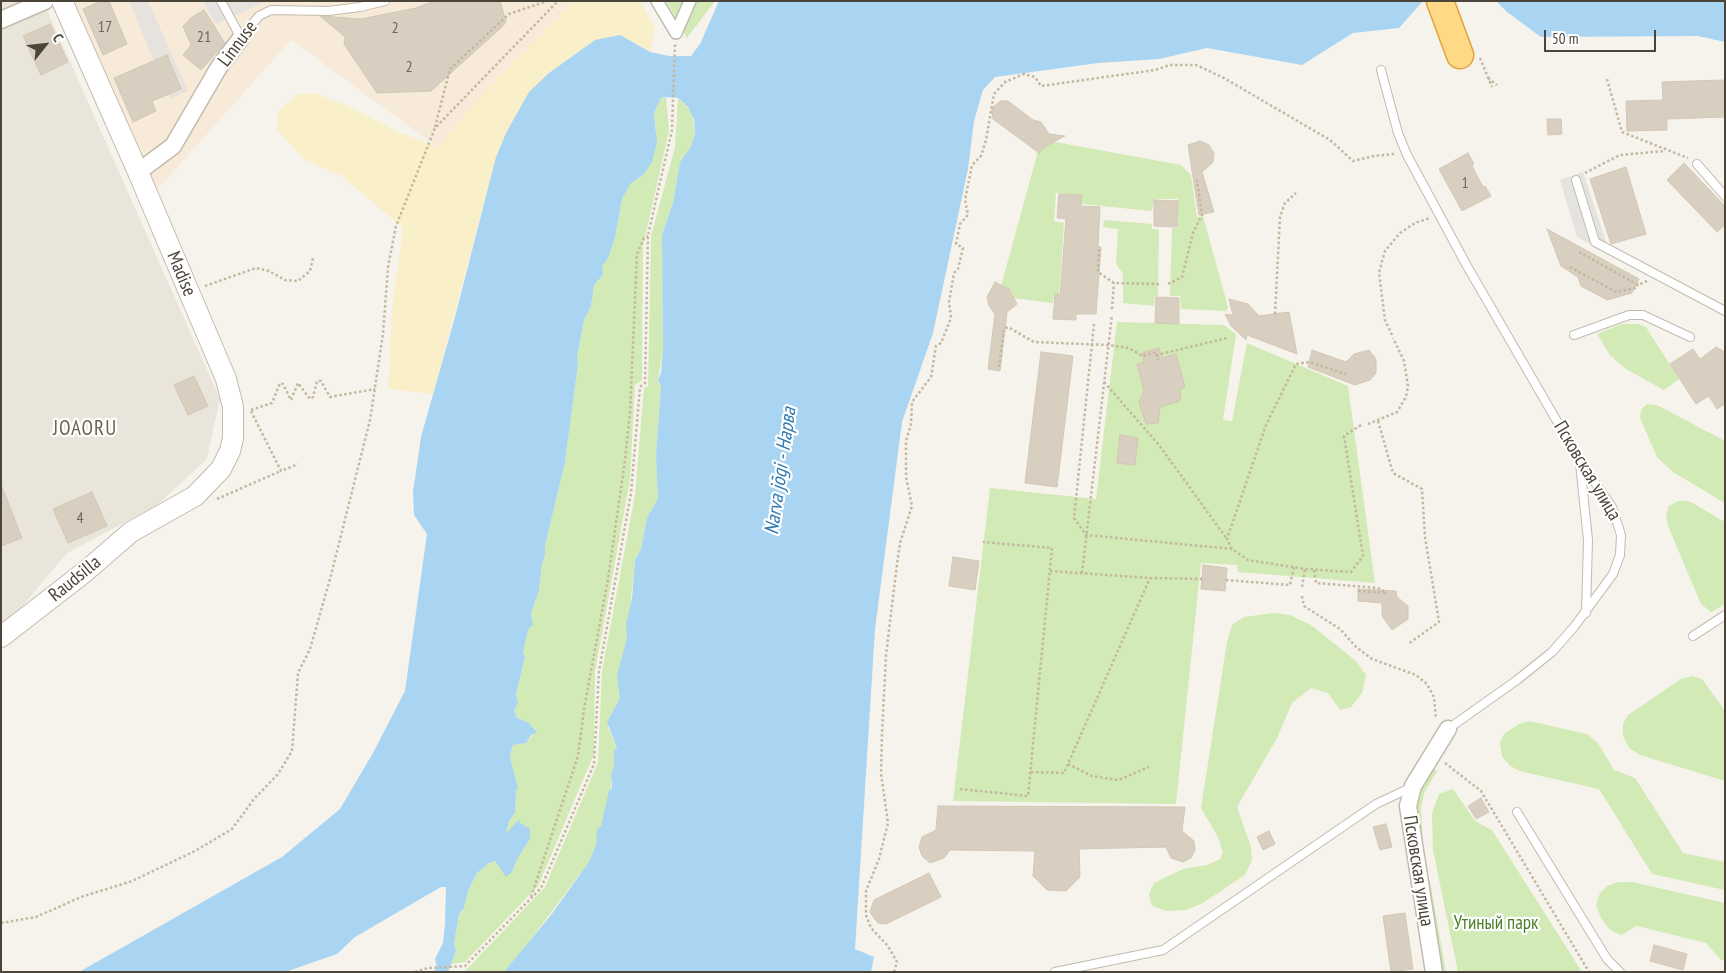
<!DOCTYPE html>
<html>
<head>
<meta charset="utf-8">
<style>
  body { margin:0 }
  #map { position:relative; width:1726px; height:973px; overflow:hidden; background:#f6f3ec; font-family:"PT Sans Narrow",sans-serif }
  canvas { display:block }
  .frame { position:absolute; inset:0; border:2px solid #4b4439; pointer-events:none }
  .north { position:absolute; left:20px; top:20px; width:50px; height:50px; -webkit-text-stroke:4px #fff; paint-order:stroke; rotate:61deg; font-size:14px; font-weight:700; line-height:20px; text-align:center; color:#4b4439 }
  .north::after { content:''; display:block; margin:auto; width:18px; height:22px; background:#4b4439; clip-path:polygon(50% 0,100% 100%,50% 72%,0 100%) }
  .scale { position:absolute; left:1544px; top:30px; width:112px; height:22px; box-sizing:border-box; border:2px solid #4b4439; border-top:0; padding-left:6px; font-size:15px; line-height:18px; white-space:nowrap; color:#4b4439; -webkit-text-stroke:4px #fff; paint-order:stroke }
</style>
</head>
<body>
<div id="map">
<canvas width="1726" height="973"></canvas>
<div class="frame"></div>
<div class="north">С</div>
<div class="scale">50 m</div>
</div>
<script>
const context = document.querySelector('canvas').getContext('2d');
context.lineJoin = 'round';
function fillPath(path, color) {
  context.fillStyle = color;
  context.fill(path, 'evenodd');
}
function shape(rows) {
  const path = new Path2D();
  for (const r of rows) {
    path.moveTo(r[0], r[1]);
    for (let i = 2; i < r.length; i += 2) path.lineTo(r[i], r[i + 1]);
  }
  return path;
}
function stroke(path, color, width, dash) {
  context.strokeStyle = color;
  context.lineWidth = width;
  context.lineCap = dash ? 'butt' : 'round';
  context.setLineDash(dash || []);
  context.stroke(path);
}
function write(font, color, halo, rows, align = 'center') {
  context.font = font + ' "PT Sans Narrow",sans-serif';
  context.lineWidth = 4.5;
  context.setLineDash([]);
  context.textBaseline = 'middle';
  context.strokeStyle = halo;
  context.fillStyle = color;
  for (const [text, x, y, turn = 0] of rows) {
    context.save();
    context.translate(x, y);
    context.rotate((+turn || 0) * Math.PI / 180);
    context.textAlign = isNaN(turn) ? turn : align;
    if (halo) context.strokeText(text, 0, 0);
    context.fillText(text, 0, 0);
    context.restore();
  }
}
fillPath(shape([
  [1,1,43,1,220,399,207,459,157,505,67,553,10,621,1,625]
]), '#eae5da');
fillPath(shape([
  [71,1,576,1,438,147,291,40,154,193]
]), '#f7ead8');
fillPath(shape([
  [129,1,148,1,188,91,170,99]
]), '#e6e2dd');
fillPath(shape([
  [666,1,715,1,687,38],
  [666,97,669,131,643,246,642,380,635,385,630,480,595,672,594,754,538,886,465,962,451,964,456,951,454,944,459,914,464,908,468,891,477,873,489,863,495,861,498,866,512,872,517,859,530,839,517,820,515,826,506,835,509,821,515,813,516,791,518,788,510,757,511,752,513,745,526,743,536,730,529,723,517,718,514,711,517,705,516,694,525,657,523,653,528,628,533,625,531,613,539,591,542,564,545,556,545,546,565,462,578,364,577,357,584,320,591,306,594,285,603,275,601,267,608,258,615,238,622,199,630,184,644,174,656,131,654,113,661,98],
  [678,98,692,112,695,135,690,148,680,162,673,203,662,235,663,349,658,382,661,386,656,457,658,498,647,518,641,549,635,560,627,638,619,674,620,698,609,718,608,727,617,748,614,770,612,770,611,774,611,788,596,846,589,862,513,963,504,972,461,972,465,971,545,887,598,762,602,671,635,495,644,388,648,386,651,236,675,147],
  [1050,141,1181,165,1191,175,1197,217,1203,216,1228,307,1226,311,1181,309,1180,296,1170,296,1172,228,1178,228,1178,199,1154,199,1152,211,1082,204,1082,195,1056,193,1054,221,1064,223,1059,294,1054,294,1053,303,1014,298,1009,289,1001,286,1038,151],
  [1104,220,1152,224,1152,229,1159,229,1158,296,1155,296,1154,306,1123,303,1123,274,1116,264,1118,229,1103,227],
  [1117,322,1224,325,1236,334,1223,420,1232,421,1247,343,1348,386,1375,583,1238,572,1237,565,1201,563,1176,804,953,801,990,488,1096,499],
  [1622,324,1639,324,1646,327,1679,379,1664,390,1626,369,1610,355,1597,334],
  [1647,404,1657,405,1725,441,1725,503,1673,472,1657,457,1640,418,1641,410],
  [1678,501,1689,501,1725,522,1725,604,1711,612,1701,604,1668,526,1666,514,1669,506],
  [1273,613,1290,615,1311,625,1356,661,1366,675,1362,693,1351,707,1340,710,1328,693,1311,688,1292,703,1277,738,1237,807,1251,847,1252,860,1245,875,1203,903,1186,910,1167,911,1152,906,1149,894,1154,883,1183,869,1207,865,1220,859,1223,852,1218,837,1201,808,1227,642,1232,625,1244,617],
  [1692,676,1702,679,1725,711,1725,781,1640,755,1629,748,1623,736,1623,724,1628,715,1681,679],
  [1529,721,1587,734,1598,743,1614,770,1635,778,1683,853,1725,862,1725,890,1652,874,1599,789,1519,771,1509,765,1502,756,1500,743,1504,734,1519,724],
  [1430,766,1437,771,1425,791,1421,807,1423,844,1428,872,1420,872,1413,806],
  [1453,789,1475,821,1492,830,1582,972,1458,972,1433,850,1432,813,1439,794],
  [1430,881,1446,972,1438,972,1422,882],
  [1619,882,1632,882,1725,903,1725,960,1721,960,1706,943,1637,926,1621,935,1610,930,1601,918,1596,905,1600,893,1607,886]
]), '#d2eab5');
fillPath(shape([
  [575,1,640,1,655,27,650,52,638,44,595,40,549,73,518,113,506,133,496,157,433,394,388,389,392,311,403,228,342,176,304,159,277,130,277,113,297,94,313,93,346,105,398,132,438,147,489,87]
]), '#f9efc9');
fillPath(shape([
  [203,1,266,1,216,24],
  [1583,172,1607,245,1601,250,1577,237,1560,180]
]), '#e5e3e0');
fillPath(shape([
  [719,1,1423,1,1399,28,1353,33,1302,65,1207,48,1159,59,1098,63,995,77,983,90,974,121,968,169,933,333,902,422,875,629,855,949,874,957,871,972,504,972,551,915,589,862,596,845,597,830,601,826,609,791,612,788,611,774,612,769,614,770,614,750,617,748,607,722,620,698,617,676,627,638,626,624,632,598,635,560,641,549,647,518,658,498,656,457,661,386,658,380,661,373,663,349,662,235,673,203,680,162,690,148,695,135,694,119,688,107,678,98,664,97,661,98,654,113,657,143,652,162,644,174,630,184,622,199,615,238,608,258,602,267,603,275,594,285,591,306,584,320,577,357,578,364,565,462,545,546,545,556,542,564,539,591,531,613,533,625,528,629,523,653,525,657,516,694,518,703,514,711,517,718,529,723,537,732,531,735,526,743,513,745,511,752,510,757,518,788,516,791,515,813,509,821,506,834,519,819,520,823,530,829,530,839,517,859,512,872,506,877,495,861,489,863,477,873,468,891,464,908,459,914,454,944,456,951,448,972,433,972,437,968,435,959,443,943,445,924,446,887,441,887,355,937,337,954,285,972,79,972,282,857,340,809,373,753,405,691,427,534,414,515,413,492,421,437,455,317,496,157,506,133,529,92,549,73,595,40,620,35,650,52,669,56,691,56,700,44],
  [1496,1,1725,1,1725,42,1698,36,1541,37,1507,12]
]), '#a9d4f2');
const building = shape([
  [101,1,109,1,127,44,103,55,83,9,101,1],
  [434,1,500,1,506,22,503,26,431,91,377,93,344,44,345,37,320,16,361,19,416,8,434,1],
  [204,10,225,43,201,70,183,55,191,45,183,26,192,17,204,10],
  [50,24,68,62,41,75,23,36,50,24],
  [167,55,181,89,152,101,156,111,133,122,114,78,167,55],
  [1725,80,1725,117,1667,119,1667,130,1627,131,1626,101,1663,100,1662,82,1725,80],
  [1000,101,1008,101,1033,120,1041,122,1049,134,1065,136,1044,147,1039,153,993,119,992,108,1000,101],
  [1547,119,1561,119,1562,134,1548,135,1547,119],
  [1200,141,1209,145,1214,153,1213,162,1202,172,1214,212,1199,215,1188,145,1200,141],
  [1468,153,1474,164,1472,166,1483,187,1485,186,1491,196,1462,211,1439,169,1468,153],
  [1684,163,1725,206,1725,225,1717,232,1667,180,1684,163],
  [1626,167,1646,234,1611,244,1590,179,1626,167],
  [1059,194,1082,195,1081,206,1100,207,1098,247,1101,247,1096,314,1076,314,1076,320,1053,319,1055,294,1060,295,1066,219,1057,218,1059,194],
  [1154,200,1178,201,1177,227,1154,226,1154,200],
  [1547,229,1639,279,1632,293,1607,300,1581,286,1578,277,1561,266,1547,229],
  [995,282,1009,289,1017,304,1007,312,1000,371,988,369,995,314,989,306,987,297,995,282],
  [1156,297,1179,298,1179,324,1155,323,1156,297],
  [1229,299,1248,304,1259,316,1289,312,1297,354,1247,335,1246,340,1231,326,1225,314,1233,315,1229,299],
  [1716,347,1725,352,1725,404,1717,409,1709,396,1696,404,1670,364,1693,349,1700,359,1716,347],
  [1159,348,1162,358,1176,354,1185,387,1180,389,1181,398,1178,402,1160,407,1158,423,1146,424,1139,402,1144,390,1137,364,1144,362,1142,353,1159,348],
  [1312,350,1346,362,1354,354,1369,350,1376,359,1376,373,1370,380,1355,385,1308,367,1312,350],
  [1041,352,1073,356,1057,487,1025,483,1041,352],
  [194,376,208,406,188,415,174,385,194,376],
  [1120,435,1138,438,1135,465,1117,463,1120,435],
  [2,487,22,538,1,546,1,488,2,487],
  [92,492,107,526,68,543,53,509,92,492],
  [953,557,979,561,975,590,949,586,953,557],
  [1203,565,1227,568,1225,591,1201,589,1203,565],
  [1358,589,1396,591,1397,597,1408,606,1408,619,1392,630,1382,616,1382,603,1358,601,1358,589],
  [1481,798,1489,812,1476,819,1468,806,1481,798],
  [938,806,1185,807,1182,831,1194,841,1195,850,1191,858,1183,862,1171,858,1166,847,1079,849,1080,877,1066,891,1047,890,1033,876,1035,851,950,850,944,858,930,863,922,856,919,847,922,837,936,830,938,806],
  [1386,824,1392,847,1380,850,1373,827,1386,824],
  [1269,831,1275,844,1263,850,1257,837,1269,831],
  [929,873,941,897,886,924,878,923,874,918,870,912,874,900,929,873],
  [1405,913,1413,969,1391,972,1383,916,1405,913],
  [1654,945,1687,954,1683,970,1650,961,1654,945]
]);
fillPath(building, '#d8cfc1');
stroke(building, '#d3c7b4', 1);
const service = shape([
  [221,1,241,38,259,16,271,10,328,11,360,7,385,1],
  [1381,70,1398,133,1407,155,1467,266,1580,461,1612,507,1621,535,1620,555,1613,574,1574,627,1552,652,1517,680,1448,729],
  [1697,164,1725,196],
  [1576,180,1595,242,1725,311],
  [1574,335,1629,315,1643,315,1690,337],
  [1580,463,1588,540,1586,613],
  [1693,636,1725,615],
  [1517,812,1607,959,1620,972],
  [1055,972,1163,950,1376,804,1412,787]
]);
const pedestrian = shape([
  [657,1,676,33,690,1]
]);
const minor = shape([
  [1,20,45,1],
  [138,172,173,146,219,67,241,38],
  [1434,972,1408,806,1413,786,1448,729]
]);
const tertiary = shape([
  [1,637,86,571,131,532,195,496,221,469,230,451,233,438,233,407,226,379,138,172,62,1]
]);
const trunk = shape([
  [1440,1,1460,55]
]);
stroke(service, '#c2bbae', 10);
stroke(pedestrian, '#c2bbae', 14);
stroke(minor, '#c2bbae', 19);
stroke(tertiary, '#c2bbae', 22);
stroke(trunk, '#e0a43c', 29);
stroke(shape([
  [1480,58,1492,87],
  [1488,78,1497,85],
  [1607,79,1622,132,1688,158],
  [435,127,450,69,509,14,547,1],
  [1585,173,1620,155,1665,151],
  [1099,249,1098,272,1114,283,1160,284],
  [1579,252,1638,285,1647,281],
  [1570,267,1616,292,1636,288,1638,285],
  [1168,284,1182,277,1193,233,1202,215,1197,180],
  [205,286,256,268,269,271,285,280,298,281,310,271,313,258],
  [1112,309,1114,283],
  [1275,314,1280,217,1285,203,1296,193],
  [1094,324,1074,518,1086,535,1232,549,1248,560,1305,569,1351,572,1363,556,1344,436,1361,425],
  [1392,335,1385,320,1379,273,1382,261,1385,251,1400,233,1415,223,1430,218],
  [1161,354,1227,338],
  [999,367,1004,329,1008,327,1034,342,1108,345,1129,348,1142,356,1156,352,1158,360],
  [1104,382,1159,445,1227,539],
  [251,410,272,403,280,383,283,384,291,400,298,383,310,399,313,397,317,381,321,381,330,397,375,389],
  [251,411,281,471,298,464],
  [1378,421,1393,473,1422,489,1425,537,1439,622,1408,644],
  [1368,424,1397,412,1406,397,1408,386,1404,361,1393,338],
  [217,499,281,471],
  [1232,549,1227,539,1266,425,1296,364,1309,362,1346,374],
  [1314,570,1316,583,1378,588,1387,593],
  [1050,571,1150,578,1202,579],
  [1082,573,1112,315],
  [1226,580,1290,585,1294,567],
  [1302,587,1305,569],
  [1358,591,1386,593],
  [1302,596,1304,606,1340,629,1356,647,1372,659,1416,675,1427,684,1434,697,1436,719],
  [1445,763,1481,791,1589,972],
  [1068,764,1092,776,1119,780,1149,767],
  [1031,772,1064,773,1150,578],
  [960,789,1028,796,1052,548,983,542],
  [531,897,578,756,584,709,608,579,625,460,630,412,637,254,644,238,648,236],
  [1,923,36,917,81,897,132,881,195,851,232,829,254,799,278,774,292,751,298,673,310,649,330,579,370,420,383,334,388,267,396,226,435,128,558,1],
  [415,972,428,968,465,966,541,888,594,764,599,671,631,493,640,387,645,383,648,235,672,130,675,44],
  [894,972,897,962,888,946,871,928,866,915,866,891,879,859,888,823,881,773,882,734,886,655,897,564,900,543,912,506,906,477,906,441,911,424,912,402,931,377,936,346,941,343,951,318,949,302,954,273,958,269,963,248,956,244,960,224,968,215,965,200,972,165,981,156,986,140,994,94,1005,82,1024,74,1035,77,1041,86,1155,70,1170,65,1196,65,1224,78,1330,140,1353,161,1374,156,1395,154]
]), '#c4b79f', 2.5, [2.5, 2.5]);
stroke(service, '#fff', 8);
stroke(pedestrian, '#fff', 11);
stroke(minor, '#fff', 16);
stroke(tertiary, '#fff', 20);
stroke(trunk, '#ffd985', 26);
write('16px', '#6e675b', null, [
  ["17",105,27],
  ["2",395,28],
  ["21",204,37],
  ["2",409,67],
  ["1",1465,183],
  ["4",80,518]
]);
write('19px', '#4b4439', '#fff', [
  ["Linnuse",238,44,-53],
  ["Madise",181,274,67],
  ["Псковская улица",1587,471,59],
  ["Raudsilla",75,579,-39],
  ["Псковская улица",1418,871,81]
]);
write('19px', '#4a7f2a', '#fff', [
  ["Утиный парк",1496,924]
]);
write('italic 20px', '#2e7ab2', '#fff', [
  ["Narva jõgi - Нарва",781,471,-82]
]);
context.letterSpacing = '1px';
write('21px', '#6e6250', '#fff', [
  ["JOAORU",85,429]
]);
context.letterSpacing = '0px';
</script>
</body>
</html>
